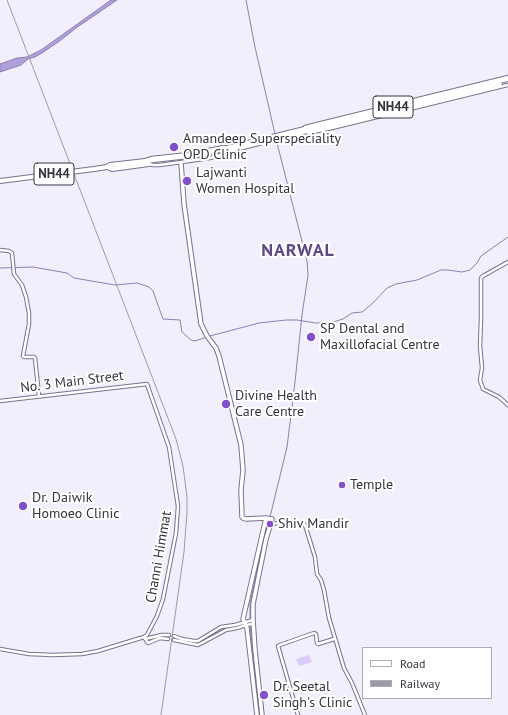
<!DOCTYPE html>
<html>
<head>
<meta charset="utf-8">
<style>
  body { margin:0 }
  #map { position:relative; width:508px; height:715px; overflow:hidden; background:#f2effc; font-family:"PT Sans",sans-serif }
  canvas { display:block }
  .legend { position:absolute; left:362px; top:647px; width:130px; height:52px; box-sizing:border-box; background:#fff; border:1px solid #afadb3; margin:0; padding:5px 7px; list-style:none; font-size:12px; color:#373340 }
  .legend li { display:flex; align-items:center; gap:8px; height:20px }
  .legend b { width:20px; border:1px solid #afadb3 }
</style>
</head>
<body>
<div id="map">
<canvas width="508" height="715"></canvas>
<ul class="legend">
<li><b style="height:5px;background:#fff"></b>Road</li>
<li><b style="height:5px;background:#9d99a6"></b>Railway</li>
</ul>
</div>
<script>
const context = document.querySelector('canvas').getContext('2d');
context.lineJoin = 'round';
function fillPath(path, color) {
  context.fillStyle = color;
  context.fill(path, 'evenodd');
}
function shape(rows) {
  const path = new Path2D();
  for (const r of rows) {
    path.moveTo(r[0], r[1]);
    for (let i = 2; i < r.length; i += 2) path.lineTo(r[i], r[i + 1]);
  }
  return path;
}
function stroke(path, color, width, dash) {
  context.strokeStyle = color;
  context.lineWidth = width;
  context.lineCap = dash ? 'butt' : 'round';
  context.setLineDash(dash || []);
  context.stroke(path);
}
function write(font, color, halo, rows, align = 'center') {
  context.font = font + ' "PT Sans",sans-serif';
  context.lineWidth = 4;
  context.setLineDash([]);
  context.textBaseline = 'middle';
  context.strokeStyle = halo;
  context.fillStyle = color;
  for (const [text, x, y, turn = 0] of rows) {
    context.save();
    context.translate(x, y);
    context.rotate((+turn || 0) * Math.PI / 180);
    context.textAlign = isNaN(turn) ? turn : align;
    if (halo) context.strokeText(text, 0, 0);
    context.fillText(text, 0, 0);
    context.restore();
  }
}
fillPath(shape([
  [309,655,312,662,299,666,296,659]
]), '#d8cbf9');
const water = shape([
  [111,0,117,0,76,28,61,40,42,53,35,57,28,59,21,65,0,72,0,64,17,58,27,57,41,50,111,0]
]);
fillPath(water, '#b29fde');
stroke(water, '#8d7faf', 1);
stroke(shape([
  [246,0,255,47,275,134],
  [0,268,33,267,67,273,74,278,115,285,137,283,149,287,153,291,163,319,180,320,182,332,191,340,195,341,207,337],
  [210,336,259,323,286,320,297,320,316,323,330,323,343,319,352,313,362,312,373,303,387,288,396,284,417,280,441,270,448,270,462,272,470,270,477,263,481,256,508,237],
  [270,517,287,447,295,382,302,315,308,275,307,261,276,139],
  [267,529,269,520],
  [250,621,250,603,259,563],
  [250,626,260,715]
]), '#8d7faf', 1);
const minor = shape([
  [402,103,508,77],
  [305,127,378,109],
  [308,133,332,128,508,85],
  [146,160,152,158,189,154,224,147],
  [149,164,153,165,160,165,210,158,228,153,232,150],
  [0,250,9,251,12,253,14,274,22,285,26,297,29,313,29,324,23,356,24,357,34,357,35,358,39,396],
  [508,262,483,276,481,278,481,319,480,346,482,368,480,380,483,389,499,397,508,405],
  [0,401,147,384,169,447,178,506,176,533,163,599,157,616,147,635,144,637,98,651,82,654,53,655,29,654,0,649],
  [271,524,280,523,302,523,305,525,315,557,317,574,321,580,324,590,329,618,344,668,352,683,365,715],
  [174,636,182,639,194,641,198,641,221,627,235,625,253,620],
  [144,637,148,643,160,638,168,639],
  [145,639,162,635,169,635],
  [174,640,198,645,226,630,237,628,246,625,253,624],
  [298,715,278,646,280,645,314,633,316,634,317,643,318,644,334,639]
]);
const major = shape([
  [181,163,184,204,201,324,207,336,216,348,219,356,241,445,243,470,241,490,242,517,243,518,246,519,266,518,272,519,266,539,253,604,253,620,255,650,262,715],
  [257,715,247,628,243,619,266,518]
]);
const highway = shape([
  [232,150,278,138,431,101,500,84],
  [107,167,112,169,149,164],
  [0,181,94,169,107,167,110,165,189,156,219,150,508,79]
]);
stroke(minor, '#7a718f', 4.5);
stroke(major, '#7a718f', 5.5);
stroke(highway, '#7a718f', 6);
stroke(minor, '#fff', 2.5);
stroke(major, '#fff', 3.5);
stroke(highway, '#fff', 4);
stroke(shape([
  [7,0,176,439,183,466,187,497,187,513,184,552,161,715]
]), '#9d99a6', 1);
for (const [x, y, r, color] of [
  [174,147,5,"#8051ca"],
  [187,181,5,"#8051ca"],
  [311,337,5,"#8051ca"],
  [226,404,5,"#8051ca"],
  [342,485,4,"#8051ca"],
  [23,506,5,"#8051ca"],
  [270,524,4,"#8051ca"],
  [264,695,5,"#8051ca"]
]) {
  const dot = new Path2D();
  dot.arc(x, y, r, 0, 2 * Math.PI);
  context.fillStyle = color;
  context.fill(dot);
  stroke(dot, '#fff', 1.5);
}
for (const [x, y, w] of [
  [393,107,40],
  [54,174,40]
]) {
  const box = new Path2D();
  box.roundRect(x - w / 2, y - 11, w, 22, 3);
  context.fillStyle = '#fff';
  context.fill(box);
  stroke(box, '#373340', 1);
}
write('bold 13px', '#373340', null, [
  ["NH44",393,107],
  ["NH44",54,174]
]);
write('14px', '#373340', '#fff', [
  ["Amandeep Superspeciality",183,139],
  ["OPD Clinic",183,155],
  ["Lajwanti",196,173],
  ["Women Hospital",196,189],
  ["SP Dental and",320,329],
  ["Maxillofacial Centre",320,345],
  ["Divine Health",235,396],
  ["Care Centre",235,412],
  ["Temple",350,485],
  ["Dr. Daiwik",32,498],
  ["Homoeo Clinic",32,514],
  ["Shiv Mandir",278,524],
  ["Dr. Seetal",273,687],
  ["Singh's Clinic",273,703]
], 'left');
write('14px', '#373340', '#fff', [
  ["No. 3 Main Street",72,382,-7],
  ["Channi Himmat",159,557,-80]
]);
context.letterSpacing = '1px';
write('bold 18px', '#5e4987', '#fff', [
  ["NARWAL",298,251]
]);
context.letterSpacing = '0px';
</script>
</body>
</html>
